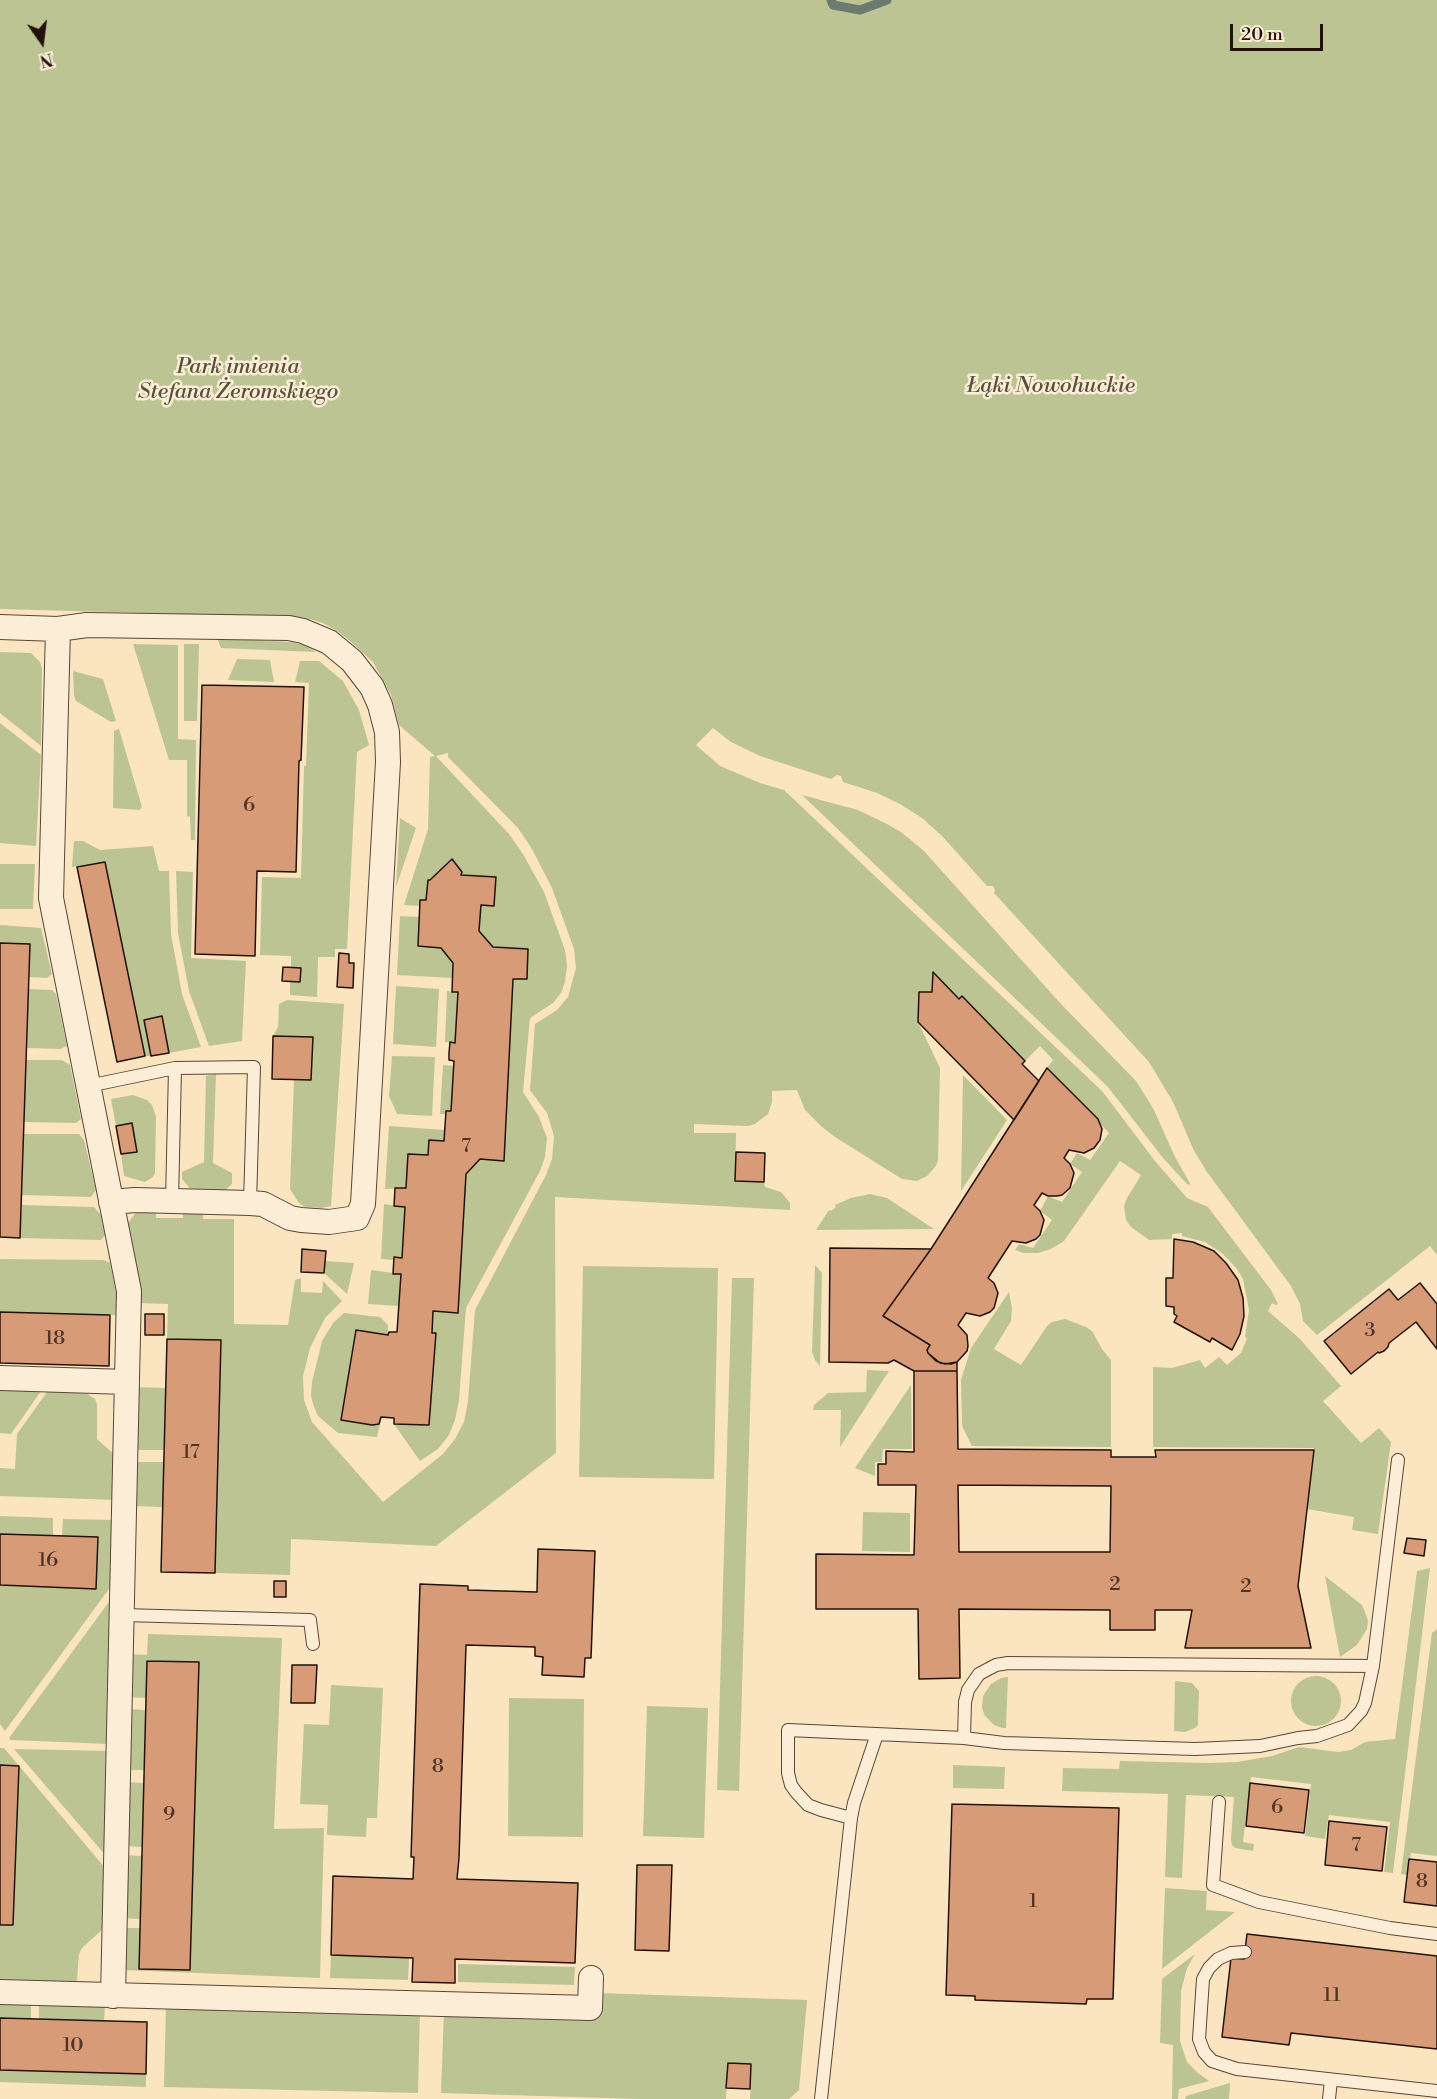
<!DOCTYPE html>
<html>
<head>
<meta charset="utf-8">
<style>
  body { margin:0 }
  #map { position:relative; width:1437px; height:2099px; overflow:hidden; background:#fbe4c0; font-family:"Libre Bodoni",serif }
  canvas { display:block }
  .north { position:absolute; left:12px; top:12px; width:60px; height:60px; -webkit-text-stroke:4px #fcedd6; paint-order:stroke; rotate:166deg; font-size:16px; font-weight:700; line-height:24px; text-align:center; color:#22120b }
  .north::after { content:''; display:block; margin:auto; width:21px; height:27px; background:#22120b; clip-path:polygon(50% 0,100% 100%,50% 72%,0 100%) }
  .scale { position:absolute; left:1230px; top:24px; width:93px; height:27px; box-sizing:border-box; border:3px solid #22120b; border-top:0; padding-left:8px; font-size:18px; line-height:21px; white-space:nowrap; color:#22120b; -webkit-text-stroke:4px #fcedd6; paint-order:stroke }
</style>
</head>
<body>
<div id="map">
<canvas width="1437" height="2099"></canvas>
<div class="north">N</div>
<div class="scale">20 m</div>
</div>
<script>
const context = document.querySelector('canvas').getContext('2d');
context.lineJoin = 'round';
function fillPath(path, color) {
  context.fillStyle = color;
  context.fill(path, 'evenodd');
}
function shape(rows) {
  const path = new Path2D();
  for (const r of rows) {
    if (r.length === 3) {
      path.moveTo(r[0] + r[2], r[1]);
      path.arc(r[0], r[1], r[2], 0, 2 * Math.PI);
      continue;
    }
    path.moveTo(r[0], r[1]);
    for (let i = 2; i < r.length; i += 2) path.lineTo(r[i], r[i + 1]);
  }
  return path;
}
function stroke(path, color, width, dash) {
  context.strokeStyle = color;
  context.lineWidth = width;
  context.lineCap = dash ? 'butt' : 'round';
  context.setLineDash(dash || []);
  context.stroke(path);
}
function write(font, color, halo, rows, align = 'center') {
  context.font = font + ' "Libre Bodoni",serif';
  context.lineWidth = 5;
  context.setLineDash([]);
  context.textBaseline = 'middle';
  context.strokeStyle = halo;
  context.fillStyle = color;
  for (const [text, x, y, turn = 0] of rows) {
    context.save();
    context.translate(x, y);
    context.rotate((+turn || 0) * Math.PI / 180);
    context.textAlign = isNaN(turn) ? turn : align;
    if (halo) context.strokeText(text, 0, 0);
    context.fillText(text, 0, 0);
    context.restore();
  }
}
fillPath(shape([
  [0,0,1437,0,1437,1255,1430,1246,1317,1335,1303,1321,1300,1304,1291,1286,1207,1172,1194,1151,1173,1102,1149,1062,994,893,995,890,993,886,987,886,942,836,922,818,900,804,877,793,843,782,841,776,837,775,831,779,760,756,731,742,713,728,696,745,720,766,760,783,784,790,1102,1091,1155,1161,1187,1198,1208,1207,1271,1290,1278,1304,1276,1305,1272,1303,1268,1311,1299,1338,1341,1386,1323,1401,1361,1443,1379,1428,1391,1442,1378,1534,1352,1530,1354,1517,1307,1509,1314,1448,1153,1447,1153,1367,1172,1368,1200,1360,1205,1368,1219,1357,1227,1365,1241,1353,1247,1339,1245,1337,1249,1310,1243,1279,1237,1269,1223,1254,1205,1242,1182,1236,1182,1233,1172,1234,1172,1239,1149,1240,1131,1227,1126,1220,1124,1206,1127,1198,1141,1175,1120,1161,1064,1241,1051,1249,1038,1253,1023,1253,1015,1250,1019,1244,1033,1248,1052,1220,1040,1211,1048,1196,1062,1202,1082,1172,1070,1164,1077,1153,1090,1160,1109,1133,1047,1068,1053,1060,1040,1046,1025,1061,962,997,959,999,933,973,932,992,919,992,918,1022,940,1068,938,1160,936,1166,927,1176,917,1181,902,1179,835,1137,822,1127,805,1110,797,1090,772,1091,772,1102,768,1114,755,1124,748,1126,694,1124,694,1133,736,1133,735,1181,764,1182,765,1187,781,1192,790,1203,790,1210,555,1197,556,1453,436,1546,291,1539,290,1575,215,1573,221,1340,167,1339,168,1304,139,1303,125,1227,137,1211,156,1211,156,1218,183,1218,183,1211,203,1212,203,1219,234,1219,234,1324,288,1325,295,1280,301,1278,301,1292,322,1293,323,1281,342,1301,325,1318,310,1348,303,1376,304,1400,312,1422,383,1502,443,1454,455,1439,464,1422,468,1401,475,1310,546,1175,552,1159,554,1136,547,1113,530,1090,535,1024,557,1010,568,997,576,968,574,949,552,888,532,849,518,828,448,757,448,753,436,756,509,834,523,854,544,892,565,950,567,966,565,982,561,993,553,1003,530,1018,523,1092,539,1117,547,1138,545,1157,540,1171,466,1308,459,1400,455,1420,449,1435,438,1449,420,1461,394,1424,429,1425,436,1333,432,1333,433,1311,458,1312,466,1174,480,1159,504,1161,513,979,527,979,528,950,493,947,479,931,481,905,494,906,496,877,461,875,462,872,451,859,430,880,428,880,426,900,420,900,420,906,404,905,428,829,430,757,435,756,399,725,391,695,373,662,350,641,337,631,323,623,310,619,291,617,0,609],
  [217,638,291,642,304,645,316,652,221,648],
  [133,644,178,645,178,739,196,740,195,840,191,840,190,817,187,816,187,760,169,760],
  [184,644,199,644,197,721,184,721],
  [0,652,31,653,40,662,42,669,41,746,0,713],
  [237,659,270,660,274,682,228,680],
  [300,661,319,661,343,681,359,710,369,745,357,752,347,949,335,949,335,957,318,957,317,997,290,995,290,981,300,982,301,969,291,968,291,956,260,955,262,877,301,878,304,766,306,766,309,683,295,682],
  [73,671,103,679,116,721,111,722,76,701,74,696],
  [0,723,41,755,36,846,0,843],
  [119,729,142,807,139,810,113,808,114,731],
  [802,795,858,810,887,824,901,832,924,851,1061,1004,1136,1081,1153,1108,1175,1157,1191,1185,1187,1184,1163,1158,1108,1087],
  [400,818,416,828,396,887],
  [74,841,83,841,100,850,153,846,159,871,169,871,171,934,182,994,201,1047,169,1053,161,1016,144,1020,151,1056,145,1056,105,862,72,867],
  [0,864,35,864,33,909,0,909],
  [176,871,193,872,191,958,246,961,242,1041,209,1046,189,991,178,933],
  [400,916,419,917,453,963,452,978,397,975],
  [0,925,41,928,52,974,47,978,29,977,30,944,0,943],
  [396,986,439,989,436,1047,393,1044],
  [28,989,52,990,56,994,67,1046,60,1049,27,1048],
  [447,991,458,992,455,1043,445,1042],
  [287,1000,344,1004,331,1206,321,1208,305,1207,299,1203,290,1189,294,1080,311,1079,312,1037,273,1036,278,1027,279,1004],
  [392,1056,435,1057,432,1116,397,1114,389,1096],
  [26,1060,62,1060,70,1065,81,1119,76,1123,24,1122],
  [443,1065,454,1066,451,1111,446,1114,440,1114],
  [216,1074,213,1163,232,1173,232,1184,223,1192,193,1192,182,1179,182,1172,204,1162,206,1076],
  [963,1075,1007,1120,961,1191],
  [133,1095,147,1100,152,1105,156,1117,155,1173,153,1177,145,1182,124,1176,121,1154,136,1152,132,1123,116,1126,111,1099],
  [389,1126,445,1130,444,1141,429,1140,428,1155,408,1154,406,1188,385,1189],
  [24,1134,79,1134,84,1140,96,1190,91,1197,22,1195],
  [870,1194,887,1198,934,1229,816,1230,829,1210,831,1211,836,1207,835,1205,851,1198],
  [384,1204,405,1207,402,1258,394,1257,394,1260,381,1259],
  [22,1205,94,1207,101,1215,105,1235,101,1240,20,1238],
  [0,1259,104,1260,110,1263,116,1292,117,1315,0,1312],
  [325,1261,354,1263,347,1294,324,1273],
  [815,1265,822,1273,820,1366,815,1360,812,1352],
  [583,1266,718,1268,714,1479,579,1477],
  [371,1270,401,1274,399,1306,368,1304],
  [732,1278,754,1278,739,1791,717,1790],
  [1009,1292,1012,1308,1011,1321,994,1349,1021,1365,1047,1326,1052,1322,1065,1319,1086,1327,1092,1331,1102,1349,1111,1360,1111,1447,972,1446,962,1426,961,1380,971,1348],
  [344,1313,380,1317,388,1325,388,1335,356,1330,341,1419,372,1425,379,1424,381,1420,377,1437,338,1433,318,1416,314,1407,311,1396,312,1382,322,1341,333,1323],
  [867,1370,889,1371,840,1447,841,1410,813,1410,814,1405,828,1393,866,1392],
  [911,1385,912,1449,883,1449,882,1462,875,1462,875,1476,855,1468],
  [135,1387,166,1388,164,1450,133,1450],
  [0,1390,41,1391,11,1434,0,1433],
  [47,1392,86,1393,95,1399,97,1404,97,1439,117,1457,116,1500,0,1496,0,1468,15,1469,17,1434],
  [134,1462,164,1462,163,1507,132,1506],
  [863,1512,910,1513,910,1552,862,1551],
  [0,1516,53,1518,53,1536,0,1534],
  [63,1519,115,1520,114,1582,5,1731,0,1724,0,1585,96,1588,62,1536],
  [1430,1568,1393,1873,1384,1872,1390,1822,1329,1815,1325,1839,1305,1836,1311,1784,1251,1777,1243,1842,1254,1844,1253,1851,1235,1848,1232,1845,1231,1839,1234,1797,1186,1795,1182,1878,1165,1877,1168,1794,1062,1791,1063,1768,1119,1769,1120,1761,1209,1763,1237,1762,1272,1756,1299,1747,1338,1752,1351,1750,1365,1742,1395,1739,1417,1571],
  [1325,1576,1362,1605,1368,1620,1367,1629,1357,1645,1340,1657],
  [114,1595,109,1744,10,1740,9,1738],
  [1437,1629,1437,1856,1411,1853,1408,1875,1401,1874,1432,1633],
  [148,1634,282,1638,274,1829,324,1828,320,1978,123,1970,123,1928,140,1928,139,1969,190,1969,199,1663,146,1698,128,1697,129,1654,147,1655],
  [1316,1701,25],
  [1008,1677,1006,1728,1002,1728,994,1725,985,1716,982,1708,983,1696,991,1684,1001,1678],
  [1175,1681,1192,1683,1199,1691,1198,1725,1195,1728,1185,1732,1174,1731],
  [331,1685,383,1688,377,1818,367,1818,366,1837,327,1835,328,1805,300,1804,304,1724,329,1725],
  [509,1698,584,1699,583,1837,508,1836],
  [647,1706,708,1708,704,1838,643,1836],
  [128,1709,146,1710,144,1770,126,1770],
  [0,1748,4,1748,106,1869,104,1928,82,1948,79,1954,77,1980,75,1982,0,1979,0,1925,13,1925,19,1766,0,1765],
  [14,1749,110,1751,107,1857],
  [953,1765,1005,1767,1004,1789,953,1788],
  [126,1782,144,1783,142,1847,124,1846],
  [124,1855,142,1856,140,1919,123,1918],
  [1165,1888,1207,1891,1206,1910,1235,1912,1162,1969],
  [1195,1954,1187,1968,1181,1991,1180,2041,1187,2062,1198,2073,1209,2081,1179,2089,1178,2099,1172,2099,1173,2045,1160,2043,1162,1979],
  [331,1955,409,1958,408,1980,330,1978],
  [458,1964,575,1967,574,1985,458,1982],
  [598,1993,807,2000,799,2090,789,2099,750,2099,751,2064,728,2063,726,2099,639,2099,441,2093,444,2011,597,2015],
  [0,2003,31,2004,31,2019,0,2018],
  [39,2004,105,2006,104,2021,39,2019],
  [166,2005,420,2009,418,2093,164,2087],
  [0,2070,146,2074,146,2087,0,2082],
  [1230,2083,1229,2099,1185,2099,1186,2096]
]), '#bdc493');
stroke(shape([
  [831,0,833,5,860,10,887,0]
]), '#6d7a6f', 9);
const building = shape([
  [202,685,304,687,301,760,299,761,296,872,257,871,255,956,195,954,202,685],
  [452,859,462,872,461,875,496,877,494,906,481,905,479,931,493,947,528,949,527,979,513,979,504,1161,480,1159,466,1174,458,1313,433,1311,432,1333,436,1333,429,1425,394,1424,394,1418,381,1417,379,1424,372,1425,341,1420,356,1330,388,1335,389,1332,397,1332,401,1274,393,1274,394,1257,402,1258,405,1207,394,1206,395,1188,406,1188,408,1154,428,1155,429,1140,444,1141,446,1111,451,1111,454,1061,449,1060,449,1053,450,1042,455,1043,458,992,452,992,453,963,441,948,418,946,420,900,426,900,428,880,430,880,452,859],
  [105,862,145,1056,117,1062,77,867,105,862],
  [0,943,30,944,20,1238,0,1237,0,943],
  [339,953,349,954,349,963,354,963,353,988,337,987,339,953],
  [283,967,301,968,300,982,282,981,283,967],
  [933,972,959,999,962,996,1025,1061,1022,1064,1039,1081,1014,1120,918,1022,919,992,932,992,933,972],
  [162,1016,169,1053,151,1056,144,1020,162,1016],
  [273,1036,313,1037,311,1080,272,1079,273,1036],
  [1047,1068,1098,1119,1102,1129,1100,1140,1094,1148,1084,1153,1069,1150,1064,1158,1070,1164,1074,1173,1070,1188,1062,1195,1057,1196,1048,1196,1042,1193,1034,1205,1040,1211,1044,1220,1040,1235,1036,1239,1026,1243,1012,1241,988,1278,994,1283,998,1293,994,1308,990,1312,980,1316,966,1313,958,1325,967,1335,968,1346,967,1351,957,1362,951,1364,940,1363,928,1353,927,1350,930,1345,883,1316,931,1249,1047,1068],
  [132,1123,137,1152,121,1154,116,1126,132,1123],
  [736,1152,765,1153,764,1182,735,1181,736,1152],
  [1174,1239,1193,1242,1214,1251,1226,1263,1238,1280,1243,1298,1244,1316,1240,1334,1232,1350,1212,1338,1210,1342,1174,1322,1177,1316,1174,1314,1174,1307,1166,1306,1166,1278,1173,1278,1174,1239],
  [830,1248,931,1249,883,1316,930,1345,927,1350,928,1353,936,1361,945,1364,957,1362,957,1371,914,1371,894,1360,888,1363,829,1362,830,1248],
  [302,1249,326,1251,324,1273,301,1272,302,1249],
  [1420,1283,1437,1304,1437,1349,1416,1322,1389,1343,1388,1347,1384,1351,1379,1353,1378,1352,1351,1374,1324,1341,1389,1289,1398,1300,1420,1283],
  [0,1312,110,1315,109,1366,0,1363,0,1312],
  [145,1314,164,1314,164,1335,145,1335,145,1314],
  [167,1339,221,1340,215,1573,161,1572,167,1339],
  [914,1371,957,1371,958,1449,1111,1450,1111,1457,1156,1457,1155,1450,1314,1450,1298,1586,1311,1648,1185,1648,1192,1610,1155,1610,1155,1630,1110,1630,1110,1610,959,1609,960,1678,919,1679,918,1609,816,1609,816,1554,914,1555,916,1485,878,1485,878,1464,886,1464,886,1451,914,1452,914,1371],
  [958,1485,1111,1486,1110,1552,959,1552,958,1485],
  [0,1534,98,1537,96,1589,0,1585,0,1534],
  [1407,1538,1426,1540,1424,1556,1404,1553,1407,1538],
  [538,1549,595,1551,591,1658,585,1658,584,1677,542,1675,543,1657,535,1656,535,1647,466,1645,459,1858,457,1879,578,1883,575,1963,455,1959,455,1983,412,1982,413,1958,331,1955,333,1876,413,1879,414,1857,411,1857,420,1584,468,1586,468,1590,537,1592,538,1549],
  [274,1581,286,1581,286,1597,274,1597,274,1581],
  [147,1661,199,1662,190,1970,139,1969,147,1661],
  [292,1665,317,1665,315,1703,291,1703,292,1665],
  [0,1765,19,1766,13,1925,0,1925,0,1765],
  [1250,1783,1309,1790,1304,1833,1246,1826,1250,1783],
  [952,1804,1119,1808,1113,1999,1087,1999,1086,2004,975,2000,975,1996,946,1995,952,1804],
  [1329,1821,1387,1827,1382,1871,1325,1865,1329,1821],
  [1409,1859,1437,1862,1437,1906,1404,1902,1409,1859],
  [637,1865,672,1865,669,1951,635,1950,637,1865],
  [1247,1934,1437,1956,1437,2049,1291,2033,1289,2045,1222,2037,1231,1958,1244,1959,1247,1934],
  [0,2018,147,2022,146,2074,0,2070,0,2018],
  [728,2063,751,2064,750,2089,726,2088,728,2063]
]);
fillPath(building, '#d89b77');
stroke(building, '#22120b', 1.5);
const service = shape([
  [88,1086,175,1068,254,1067,250,1203],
  [172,1201,175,1068],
  [122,1615,310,1620,313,1644],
  [964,1738,965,1702,968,1690,979,1674,996,1665,1008,1663,1373,1666],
  [1219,1802,1213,1885,1259,1902,1390,1928,1437,1934],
  [851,1818,821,1810,808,1805,796,1792,791,1785,788,1773,788,1730,964,1738,1004,1743,1195,1749,1260,1746,1298,1738,1317,1736,1348,1725,1361,1711,1365,1703,1373,1666,1398,1460],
  [1245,1952,1231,1953,1218,1959,1209,1968,1203,1979,1199,2039,1204,2052,1212,2061,1237,2069,1437,2091],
  [821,2099,851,1818,854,1803,877,1734],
  [1329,2099,1331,2080]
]);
const minor = shape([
  [0,627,58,629,87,625,289,628,303,631,329,642,352,661,372,687,380,705,387,732,388,762,363,1204,357,1218,329,1222,301,1220,290,1218,263,1204,250,1203,135,1200,111,1202],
  [58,629,51,898,129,1291,113,1996],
  [0,1378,127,1382],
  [0,1992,590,2008,591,1978]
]);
stroke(service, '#584638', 14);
stroke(minor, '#584638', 26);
stroke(service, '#fcedd6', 12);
stroke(minor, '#fcedd6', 24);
write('20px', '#503426', null, [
  ["6",249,806],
  ["7",466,1147],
  ["3",1370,1331],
  ["18",55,1339],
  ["17",191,1453],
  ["16",48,1561],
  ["2",1115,1585],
  ["2",1246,1587],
  ["8",438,1767],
  ["6",1277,1808],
  ["9",169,1815],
  ["7",1356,1846],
  ["8",1422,1882],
  ["1",1033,1902],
  ["11",1332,1996],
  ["10",73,2046]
]);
write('italic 22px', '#58503b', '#fcedd6', [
  ["Park imienia",238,368],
  ["Stefana Żeromskiego",238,393],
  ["Łąki Nowohuckie",1051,387]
]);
</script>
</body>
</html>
